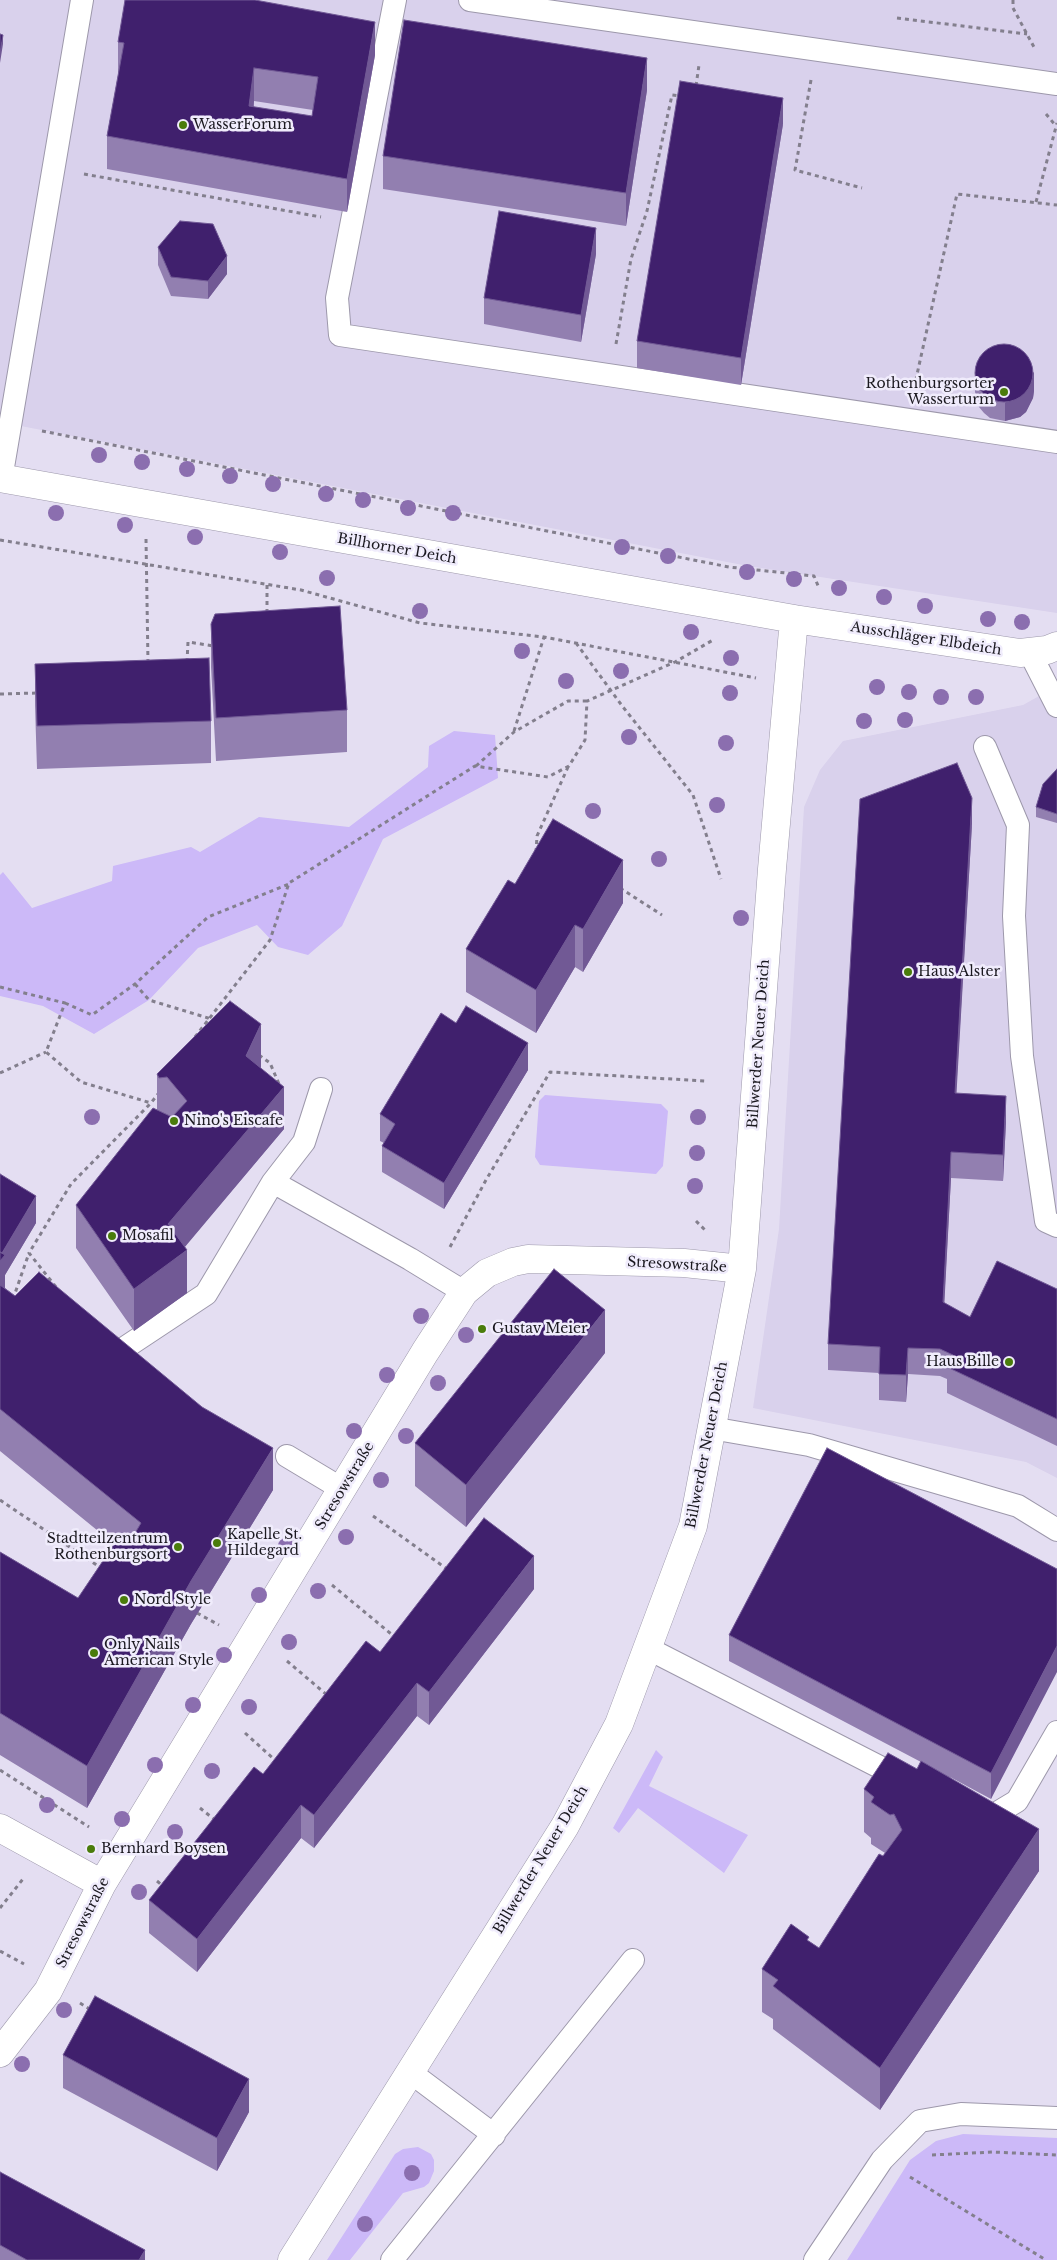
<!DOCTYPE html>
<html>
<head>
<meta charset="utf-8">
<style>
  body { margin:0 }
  canvas { display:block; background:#e4def2 }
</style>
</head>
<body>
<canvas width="1057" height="2260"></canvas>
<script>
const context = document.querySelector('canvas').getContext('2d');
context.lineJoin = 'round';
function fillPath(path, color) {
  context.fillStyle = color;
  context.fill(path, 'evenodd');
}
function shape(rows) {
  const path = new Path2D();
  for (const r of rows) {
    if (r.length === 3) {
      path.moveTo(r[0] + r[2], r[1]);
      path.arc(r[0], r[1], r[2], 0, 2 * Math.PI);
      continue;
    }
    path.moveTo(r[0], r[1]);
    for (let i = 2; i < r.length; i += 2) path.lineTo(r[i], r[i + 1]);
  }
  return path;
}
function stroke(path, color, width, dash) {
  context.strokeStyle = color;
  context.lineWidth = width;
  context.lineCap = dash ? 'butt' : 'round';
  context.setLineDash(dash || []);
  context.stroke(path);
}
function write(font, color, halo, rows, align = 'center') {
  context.font = font + ' "Libre Baskerville",serif';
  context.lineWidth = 5;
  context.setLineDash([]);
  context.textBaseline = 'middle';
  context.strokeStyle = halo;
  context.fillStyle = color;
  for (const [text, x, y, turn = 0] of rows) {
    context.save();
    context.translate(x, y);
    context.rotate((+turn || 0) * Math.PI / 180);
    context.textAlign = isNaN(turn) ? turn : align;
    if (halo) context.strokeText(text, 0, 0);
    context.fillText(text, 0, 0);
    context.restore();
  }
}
fillPath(shape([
  [0,0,1057,0,1057,613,748,566,0,422],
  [1057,686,1057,1478,1026,1462,753,1408,779,1229,804,807,820,770,843,741,1023,705]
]), '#d9d1ec');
fillPath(shape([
  [454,731,495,735,498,778,383,839,342,926,308,955,278,947,257,925,198,948,149,1000,94,1034,43,1006,0,996,0,875,3,872,32,908,112,881,113,866,191,847,200,852,259,817,349,827,428,767,429,746],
  [545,1095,661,1104,668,1111,663,1166,656,1174,540,1165,535,1157,539,1101],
  [656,1750,663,1757,649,1786,748,1835,724,1873,638,1808,619,1833,613,1828],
  [963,2134,1057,2138,1057,2260,847,2260,910,2160,936,2141],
  [418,2147,431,2154,434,2160,434,2171,429,2183,424,2187,403,2193,350,2260,327,2260,395,2154,403,2149]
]), '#ccb9f8');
const lane = shape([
  [395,0,337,298,340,335,1057,442],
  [470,0,1057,84],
  [1,479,82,0],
  [1030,653,1057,706],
  [985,747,1018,825,1014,916,1022,1056,1046,1221,1057,1226],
  [273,1182,410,1259,464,1292],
  [120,1351,206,1294,273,1182,304,1142,321,1089],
  [711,1428,809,1445,1018,1506,1057,1530],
  [287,1456,342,1489],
  [647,1648,907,1781],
  [977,1812,992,1816,1017,1801,1057,1732],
  [410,2072,494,2135],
  [392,2260,633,1960],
  [815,2260,882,2160,920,2121,961,2114,1057,2118]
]);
const street = shape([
  [0,478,794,619,1020,653,1047,650,1057,646],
  [0,1828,102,1884],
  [0,2053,48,1991,102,1884,425,1352,464,1292,487,1273,513,1262,528,1259,684,1263,742,1269],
  [292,2260,565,1826,619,1724,693,1526,742,1269,772,869,794,619]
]);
stroke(lane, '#9d98ab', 24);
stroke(street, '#9d98ab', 29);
stroke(shape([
  [1013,0,1013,8,1035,49],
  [897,18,1027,34],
  [811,80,795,170,862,188],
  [696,86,699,65],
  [1046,114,1056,126],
  [84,174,321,217],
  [1036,202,1057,123],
  [616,344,631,259,647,211,672,95,680,96],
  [914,388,957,194,1057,205],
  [42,431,729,567,814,576,819,588],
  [146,539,148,663],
  [0,540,301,590,420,623,544,637,756,678],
  [267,585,267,614],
  [576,643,623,707,693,795,721,879],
  [187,662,188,642,214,646],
  [0,694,37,693],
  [514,731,544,637],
  [476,766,514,732,568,701,587,701],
  [536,852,537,836,568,767],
  [620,888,662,915],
  [135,984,149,1000,208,1018,214,1022],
  [0,987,65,1003,46,1052,81,1082,151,1103],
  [65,1003,92,1015,135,984,208,917,289,884],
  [195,1037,270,940,289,883,475,766,548,777,569,766,585,740,587,701,675,662,713,640],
  [259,1055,270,1063,279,1084],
  [0,1073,46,1052],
  [696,1221,705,1230],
  [450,1247,486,1180,550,1072,705,1081],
  [56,1287,29,1253,71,1184,151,1103,158,1094],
  [13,1299,29,1253],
  [0,1500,101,1568],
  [373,1516,447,1569],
  [332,1585,396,1638],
  [197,1613,219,1625],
  [287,1661,327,1695],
  [245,1733,276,1761],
  [0,1770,89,1827],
  [200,1808,215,1820],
  [157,1881,163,1886],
  [0,1908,23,1879],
  [0,1951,24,1964],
  [80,2003,91,2010],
  [932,2155,993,2152,1057,2155],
  [910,2177,1046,2260]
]), '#837f8d', 3, [4, 4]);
stroke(lane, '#fff', 22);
stroke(street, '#fff', 28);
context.fillStyle = '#8b6eaf';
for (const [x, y] of [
  [99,455],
  [142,462],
  [187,469],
  [230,476],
  [273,484],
  [326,494],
  [363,500],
  [408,508],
  [56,513],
  [453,513],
  [125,525],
  [195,537],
  [622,547],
  [280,552],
  [668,556],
  [747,572],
  [327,578],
  [794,579],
  [839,588],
  [884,597],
  [925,606],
  [420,611],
  [988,619],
  [1022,622],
  [691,632],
  [522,651],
  [731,658],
  [621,671],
  [566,681],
  [877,687],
  [909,692],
  [730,693],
  [941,697],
  [976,697],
  [905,720],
  [864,721],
  [629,737],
  [726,743],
  [717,805],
  [593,811],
  [659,859],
  [741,918],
  [92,1117],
  [698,1117],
  [697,1153],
  [695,1186],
  [421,1316],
  [466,1335],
  [387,1375],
  [438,1383],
  [354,1431],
  [406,1436],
  [381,1480],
  [346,1537],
  [286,1546],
  [318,1591],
  [259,1595],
  [289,1642],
  [224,1655],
  [193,1705],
  [249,1707],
  [155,1765],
  [212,1771],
  [47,1805],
  [122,1819],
  [175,1832],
  [139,1892],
  [64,2010],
  [22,2064],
  [412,2173],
  [365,2224]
]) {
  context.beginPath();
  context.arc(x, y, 8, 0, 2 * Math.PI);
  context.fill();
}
fillPath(shape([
  [118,42,375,55,347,212,107,169,107,136,118,75],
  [254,101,313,110,312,116,254,107],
  [647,90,626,226,383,189,383,156],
  [783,124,741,385,637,368,637,341],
  [158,247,227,274,208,299,171,296,158,265],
  [596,254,581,342,484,324,484,298],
  [975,374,1034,391,1033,398,1026,412,1020,417,1005,421,990,418,984,413,979,407,975,392],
  [211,624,347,710,347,752,216,761,211,667],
  [35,664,211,721,211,763,37,769,35,706],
  [1057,769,1057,823,1036,817,1036,807],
  [972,824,956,1093,1006,1122,1003,1181,951,1178,944,1303,970,1317,1057,1289,1057,1446,947,1393,947,1379,940,1376,908,1374,906,1402,879,1400,879,1373,828,1370,828,1344],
  [515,884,623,903,583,972,575,967,536,1033,466,992,466,949],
  [456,1023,528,1070,444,1209,382,1172,382,1146,384,1143,380,1141,380,1114],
  [261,1067,260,1068,284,1129,184,1247,187,1293,134,1331,76,1248,76,1205,157,1109,157,1074],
  [0,1174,36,1223,5,1275,5,1288,273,1490,191,1624,87,1808,0,1755,0,1552,78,1598,114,1544,0,1451],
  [605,1353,466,1527,415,1486,415,1443],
  [1057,1569,991,1799,950,1777,1039,1871,880,2110,773,2029,773,2019,762,2012,762,1969,809,1941,819,1948,885,1853,871,1844,871,1838,864,1832,864,1789,917,1769,921,1762,729,1661,729,1635],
  [534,1589,429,1725,417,1716,314,1848,301,1838,197,1972,149,1933,149,1900,263,1774,380,1652],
  [63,2055,249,2112,217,2171,63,2088],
  [0,2172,145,2260,0,2260]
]), '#927fb0');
fillPath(shape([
  [375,22,375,55,347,212,347,179],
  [3,35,3,44,0,63,0,54],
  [647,58,647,90,626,226,626,193],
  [254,68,254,101,249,139,249,106],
  [783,98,783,124,741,385,741,358],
  [596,228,596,254,581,342,581,315],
  [227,256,227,274,208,299,208,281],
  [1034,372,1034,391,1033,398,1026,412,1020,417,1005,421,1005,403],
  [972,798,972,824,955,1119,955,1093],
  [623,860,623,903,583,972,583,929],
  [575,925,575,967,536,1033,536,990],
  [261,1024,261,1067,246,1099,246,1056],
  [528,1043,528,1070,444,1209,444,1183],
  [284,1087,284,1129,174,1260,187,1250,187,1293,134,1331,134,1289,168,1224],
  [1006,1096,1006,1122,1003,1181,1003,1155],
  [951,1152,951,1178,943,1329,943,1302],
  [36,1196,36,1223,5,1275,5,1305,0,1311,0,1257],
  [605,1310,605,1353,466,1527,466,1485],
  [908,1348,908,1374,906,1402,906,1375],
  [273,1448,273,1490,191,1624,87,1808,87,1766,191,1581],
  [534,1556,534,1589,429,1725,429,1692],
  [1057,1646,1057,1672,991,1799,991,1773],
  [417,1683,417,1716,314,1848,314,1815],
  [301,1805,301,1838,197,1972,197,1939],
  [1039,1829,1039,1871,880,2110,880,2068],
  [249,2079,249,2112,217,2171,217,2138],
  [145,2250,145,2260,139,2260]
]), '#715995');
const building = shape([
  [125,0,255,0,375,22,347,179,107,136,124,43,118,42,125,0],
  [254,68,318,77,312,116,249,106,254,68],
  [404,20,647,58,626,193,383,156,404,20],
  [0,34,3,35,0,54,0,34],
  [680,81,783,98,741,358,637,341,680,81],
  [499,211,596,228,581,315,484,298,499,211],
  [180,221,213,224,227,256,208,281,171,277,158,247,180,221],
  [1004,373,29],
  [340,606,347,710,216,718,211,624,215,614,340,606],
  [209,658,211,721,37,726,35,664,209,658],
  [957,763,972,798,955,1093,1006,1096,1003,1155,951,1152,943,1302,970,1317,997,1261,1057,1289,1057,1419,947,1367,953,1355,940,1349,908,1348,906,1375,879,1374,880,1347,828,1344,860,799,957,763],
  [1057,769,1057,814,1036,807,1043,784,1057,769],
  [553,819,623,860,583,929,575,925,536,990,466,949,508,880,515,884,553,819],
  [230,1001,261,1024,246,1056,284,1087,168,1224,187,1250,134,1289,76,1205,153,1108,172,1117,187,1101,167,1077,159,1078,157,1074,230,1001],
  [466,1006,528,1043,444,1183,382,1146,395,1124,380,1114,441,1013,456,1023,466,1006],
  [0,1174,36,1196,2,1253,0,1252,0,1174],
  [0,1252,5,1255,0,1261,0,1252],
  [554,1269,605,1310,466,1485,415,1443,554,1269],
  [39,1272,202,1407,273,1448,191,1581,87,1766,0,1713,0,1552,78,1598,119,1537,128,1545,141,1523,0,1409,0,1285,15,1296,39,1272],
  [827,1448,1057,1569,1057,1646,991,1773,729,1635,827,1448],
  [484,1518,534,1556,429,1692,417,1683,314,1815,301,1805,197,1939,149,1900,254,1767,263,1774,366,1641,380,1652,484,1518],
  [888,1753,917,1769,921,1761,1039,1829,880,2068,773,1986,778,1980,762,1969,791,1924,809,1937,807,1940,819,1948,879,1854,883,1856,902,1830,894,1814,890,1815,871,1802,874,1797,864,1789,888,1753],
  [95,1996,249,2079,217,2138,63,2055,95,1996],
  [0,2172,145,2250,139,2260,27,2260,0,2245,0,2172]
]);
fillPath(building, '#40206d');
stroke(building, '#715995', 1);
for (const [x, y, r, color] of [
  [183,125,5,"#4a7c0b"],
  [1004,392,5,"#4a7c0b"],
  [908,972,5,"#4a7c0b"],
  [174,1121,5,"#4a7c0b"],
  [112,1236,5,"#4a7c0b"],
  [482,1329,5,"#4a7c0b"],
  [1009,1362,5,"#4a7c0b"],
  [217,1543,5,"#4a7c0b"],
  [178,1547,5,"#4a7c0b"],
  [124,1600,5,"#4a7c0b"],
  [94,1653,5,"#4a7c0b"],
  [91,1849,5,"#4a7c0b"]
]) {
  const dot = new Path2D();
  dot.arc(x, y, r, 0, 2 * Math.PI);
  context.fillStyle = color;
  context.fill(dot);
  stroke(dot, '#f0ecfc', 2);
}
write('14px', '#1b1920', '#f0ecfc', [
  ["WasserForum",193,125],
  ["Rothenburgsorter",994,384,"right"],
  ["Wasserturm",994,400,"right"],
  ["Haus Alster",918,972],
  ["Nino's Eiscafe",184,1121],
  ["Mosafil",122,1236],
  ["Gustav Meier",492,1329],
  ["Haus Bille",999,1362,"right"],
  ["Kapelle St.",227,1535],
  ["Hildegard",227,1551],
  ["Stadtteilzentrum",168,1539,"right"],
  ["Rothenburgsort",168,1555,"right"],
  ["Nord Style",134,1600],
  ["Only Nails",104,1645],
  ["American Style",104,1661],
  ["Bernhard Boysen",101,1849]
], 'left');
write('14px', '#1b1920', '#f0ecfc', [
  ["Billhorner Deich",397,549,10],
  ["Ausschläger Elbdeich",926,639,9],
  ["Billwerder Neuer Deich",759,1044,-86],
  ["Stresowstraße",677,1265,3],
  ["Billwerder Neuer Deich",707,1445,-79],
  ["Stresowstraße",345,1486,-59],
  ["Billwerder Neuer Deich",541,1860,-59],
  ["Stresowstraße",83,1923,-63]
]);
</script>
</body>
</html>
